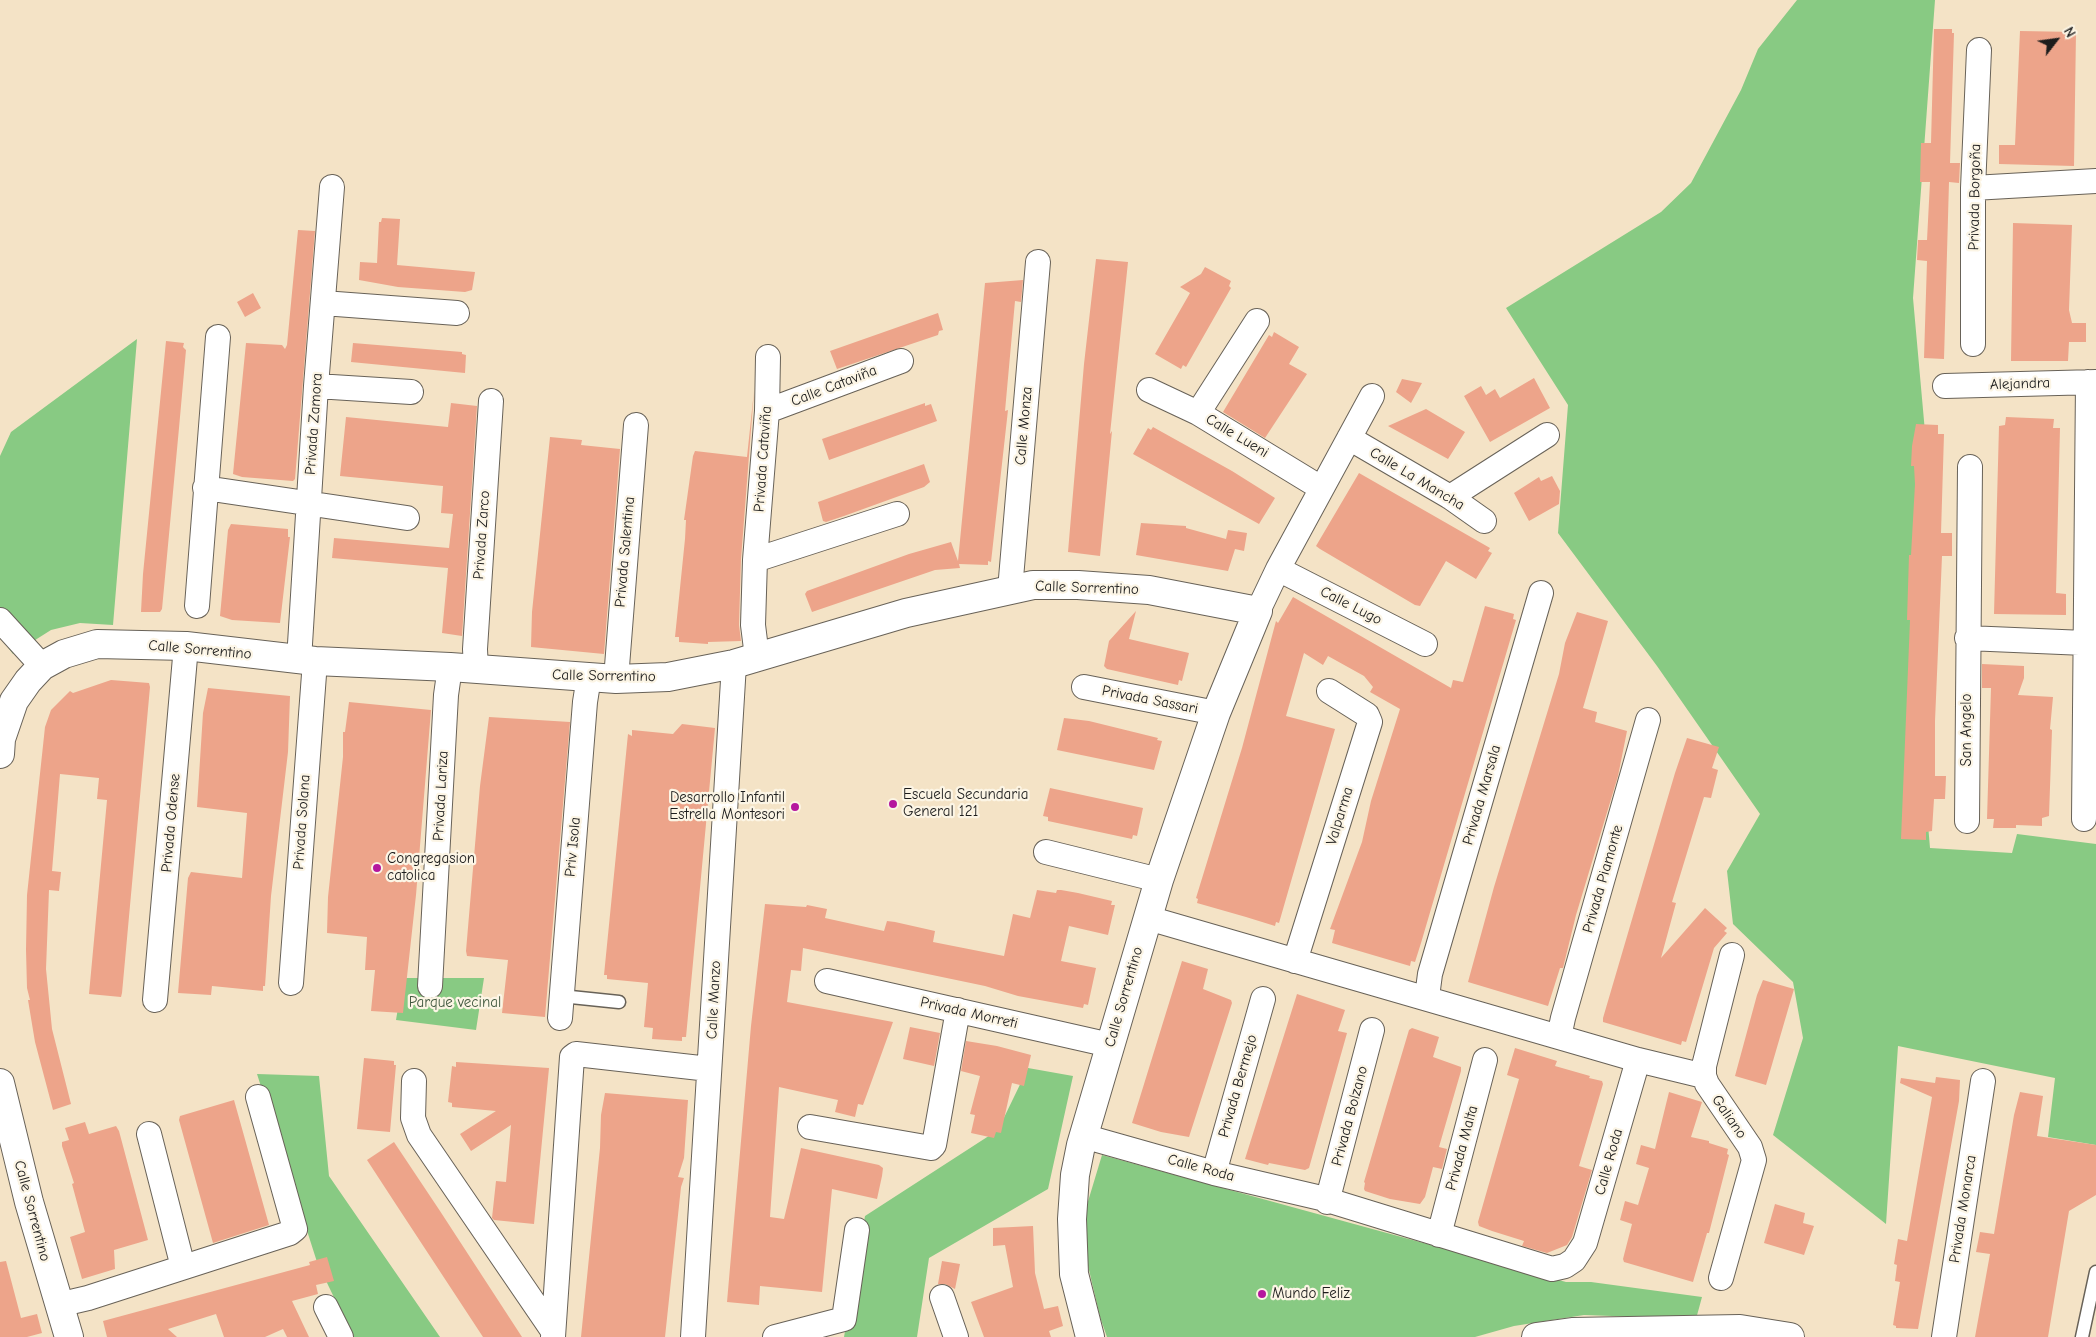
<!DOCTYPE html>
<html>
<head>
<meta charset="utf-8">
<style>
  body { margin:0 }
  #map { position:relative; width:2096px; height:1337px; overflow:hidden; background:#f4e3c6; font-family:"Comic Neue",sans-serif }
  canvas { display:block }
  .north { position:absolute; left:2031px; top:15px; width:50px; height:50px; -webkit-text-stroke:4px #fcf5e5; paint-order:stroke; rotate:60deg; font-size:14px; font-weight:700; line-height:20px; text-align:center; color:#1c1c1c }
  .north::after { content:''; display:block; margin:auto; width:18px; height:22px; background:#1c1c1c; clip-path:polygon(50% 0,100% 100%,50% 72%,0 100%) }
</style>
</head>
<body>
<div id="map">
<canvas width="2096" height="1337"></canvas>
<div class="north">N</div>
</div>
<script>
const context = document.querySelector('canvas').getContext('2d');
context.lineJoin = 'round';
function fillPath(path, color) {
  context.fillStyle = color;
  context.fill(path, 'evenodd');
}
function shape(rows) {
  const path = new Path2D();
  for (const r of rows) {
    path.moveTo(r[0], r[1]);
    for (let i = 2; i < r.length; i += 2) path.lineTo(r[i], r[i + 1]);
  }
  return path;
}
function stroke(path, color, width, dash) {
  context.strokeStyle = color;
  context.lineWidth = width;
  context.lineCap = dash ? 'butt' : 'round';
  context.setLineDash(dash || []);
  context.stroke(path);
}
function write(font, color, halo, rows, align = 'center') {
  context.font = font + ' "Comic Neue",sans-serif';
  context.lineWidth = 4.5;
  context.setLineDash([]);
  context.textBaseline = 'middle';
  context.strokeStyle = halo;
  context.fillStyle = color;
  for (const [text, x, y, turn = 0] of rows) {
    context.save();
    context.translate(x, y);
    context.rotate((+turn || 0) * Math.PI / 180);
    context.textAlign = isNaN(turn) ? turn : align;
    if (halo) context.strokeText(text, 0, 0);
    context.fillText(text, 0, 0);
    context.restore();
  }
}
fillPath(shape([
  [1797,0,1935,0,1913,298,1926,443,1924,778,1930,848,2012,853,2017,834,2096,844,2096,1145,2048,1137,2055,1078,1898,1046,1886,1224,1773,1135,1803,1038,1793,982,1733,924,1727,871,1760,814,1657,666,1558,533,1568,405,1506,308,1661,212,1691,183,1741,90,1758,49],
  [137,339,113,625,80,623,51,630,13,654,0,637,0,456,11,432],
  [403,978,484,978,476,1030,396,1020],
  [1028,1068,1073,1076,1048,1189,929,1258,917,1337,844,1337,865,1216,998,1130],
  [257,1074,319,1076,329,1176,440,1337,353,1337,317,1262],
  [1102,1155,1566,1282,1591,1282,1702,1297,1696,1319,1584,1315,1514,1326,1475,1337,1107,1337,1100,1317,1086,1257,1083,1218]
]), '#88ca83');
fillPath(shape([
  [1934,29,1952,29,1952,33,1954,33,1950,163,1960,163,1959,183,1949,182,1944,359,1924,358,1927,261,1917,260,1918,240,1927,240,1930,182,1920,182,1921,143,1931,143],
  [2020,31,2076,32,2074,166,1999,164,1999,145,2015,145],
  [382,218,400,219,397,265,475,272,472,290,465,292,398,287,359,280,360,262,377,263,379,222,381,222],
  [2013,223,2072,225,2069,310,2072,323,2086,323,2086,342,2069,342,2068,361,2011,361],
  [298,230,315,231,295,479,293,481,242,477,233,474,246,343,282,345,285,349,287,345],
  [1096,259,1128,262,1110,434,1112,431,1100,556,1068,552,1084,364],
  [1205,267,1231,281,1229,286,1231,288,1186,367,1183,365,1181,369,1155,354,1190,293,1180,287,1201,274],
  [1023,280,1021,302,1015,301,1005,411,1008,410,991,562,988,561,988,565,959,564,960,568,935,570,812,612,805,594,807,591,909,554,951,542,958,561,985,283],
  [253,293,261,308,245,317,237,302],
  [938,313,943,330,939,331,938,335,837,369,830,351],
  [1274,332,1299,347,1289,364,1307,374,1265,438,1223,412,1269,335,1272,337],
  [166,341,184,343,183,347,186,350,179,428,162,609,160,612,141,612,143,574],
  [353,343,462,352,462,354,466,355,465,373,351,362],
  [1534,378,1550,408,1490,442,1464,396,1481,386,1486,395,1495,389,1500,398],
  [1402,379,1422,383,1411,403,1396,392],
  [754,391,741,559,739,625,741,641,708,642,708,644,679,642,679,637,675,637,685,539,686,520,684,520,693,456,695,451,747,457],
  [451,403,477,406,462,636,442,633,448,568,332,558,334,538,449,548,453,514,441,513,443,486,340,476,346,417,448,427],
  [925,403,925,406,931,404,937,421,829,460,822,439],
  [1426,409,1465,432,1448,459,1388,426],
  [2006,417,2054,419,2053,428,2060,428,2056,593,2066,594,2066,615,1994,614,1999,426,2005,425],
  [1916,424,1938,425,1938,434,1944,434,1941,533,1952,533,1952,556,1942,556,1935,721,1935,776,1946,776,1945,799,1934,799,1932,831,1926,832,1926,840,1901,839,1910,620,1907,620,1909,555,1911,555,1915,484,1914,466,1911,466,1912,446],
  [1153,427,1232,471,1275,498,1259,524,1133,454,1148,428,1151,430],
  [550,437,582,440,581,445,620,449,604,654,531,647,532,612],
  [924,464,930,482,924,487,844,516,826,522,823,521,818,502],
  [1359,473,1490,548,1488,551,1492,553,1476,579,1446,561,1420,606,1415,605,1320,549,1316,546],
  [1552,476,1560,491,1559,504,1529,521,1514,493,1539,477,1541,481],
  [1141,523,1186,526,1186,528,1226,539,1228,530,1247,533,1244,551,1235,549,1228,571,1136,555],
  [231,524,288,529,288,537,290,537,280,623,232,620,220,616,228,530],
  [1293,597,1451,688,1453,680,1463,682,1485,606,1514,614,1513,619,1516,620,1421,943,1415,962,1411,961,1410,966,1332,943,1335,930,1330,929,1362,842,1371,801,1400,709,1370,692,1373,687,1364,676,1328,656,1323,665,1304,653,1286,716,1335,729,1279,923,1276,922,1275,926,1246,917,1197,903,1198,899,1196,898,1242,748,1276,621,1278,623],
  [1136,611,1129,639,1189,653,1182,681,1179,680,1178,685,1107,669,1104,666,1109,641],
  [1577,612,1608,621,1583,708,1597,712,1595,722,1627,731,1618,776,1576,915,1563,968,1560,968,1548,1006,1468,982,1494,887,1559,674,1565,643],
  [1982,664,2024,666,2024,678,2018,695,2053,697,2050,729,2052,730,2049,816,2042,818,2042,826,2016,825,2016,828,1993,828,1994,819,1987,819,1991,688,1982,688],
  [111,680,149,683,150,687,122,993,121,997,89,994,107,800,97,799,99,778,60,774,52,871,61,872,59,891,49,890,46,969,52,1029,71,1104,53,1110,35,1042,28,1000,30,1000,27,988,26,950,27,895,45,727,51,710,70,691,73,693],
  [208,688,290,696,288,752,271,896,265,986,263,986,263,991,212,986,211,995,178,993,188,878,191,872,242,878,247,813,197,807,203,713],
  [349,702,431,710,416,895,403,1013,371,1011,375,970,365,970,367,937,327,933,328,897,343,757,343,732,345,732],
  [489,717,570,722,545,1017,502,1013,508,960,467,956,466,951,480,786],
  [1064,718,1089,721,1158,738,1157,740,1162,741,1154,770,1057,750],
  [682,724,715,728,686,1037,682,1037,682,1041,652,1039,653,1028,644,1027,648,983,607,979,607,975,604,975,628,734,632,736,632,730,673,734],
  [1687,738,1719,747,1712,768,1718,770,1711,798,1704,797,1672,902,1676,903,1661,958,1705,908,1727,928,1724,931,1727,933,1714,948,1686,1042,1682,1041,1681,1045,1603,1022,1603,1018,1675,773],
  [1050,788,1143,808,1137,836,1133,835,1132,839,1048,821,1048,817,1043,816],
  [1037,890,1056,893,1057,890,1061,890,1078,893,1112,901,1111,905,1115,905,1108,935,1069,926,1061,961,1096,968,1088,1005,1084,1004,1083,1008,1018,996,985,986,803,948,801,971,791,970,787,1002,893,1022,863,1105,858,1104,855,1117,835,1112,838,1100,779,1087,770,1217,784,1219,801,1148,879,1165,883,1168,882,1176,877,1199,832,1189,822,1292,760,1286,759,1305,727,1302,751,1026,765,904,806,907,807,905,827,909,825,918,884,931,887,921,895,922,935,931,933,942,1004,956,1013,914,1030,918],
  [1182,961,1208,969,1203,989,1231,1000,1232,1003,1189,1137,1161,1132,1132,1123],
  [1763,980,1794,989,1766,1085,1735,1076,1757,995],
  [1297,994,1345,1010,1338,1031,1347,1033,1309,1168,1305,1170,1269,1163,1268,1165,1245,1159],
  [910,1027,940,1033,934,1066,903,1059],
  [1412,1028,1439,1037,1433,1057,1461,1067,1461,1071,1439,1147,1447,1149,1442,1169,1433,1167,1425,1197,1420,1204,1390,1199,1365,1191,1364,1189,1365,1183,1364,1182,1386,1107,1409,1030],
  [966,1041,997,1046,1031,1055,1024,1086,1012,1083,1001,1133,996,1132,994,1138,971,1133,975,1115,970,1114,980,1076,961,1071],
  [1515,1048,1557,1061,1555,1066,1590,1076,1589,1078,1602,1081,1603,1084,1579,1166,1592,1170,1572,1237,1567,1245,1547,1253,1522,1246,1524,1241,1492,1231,1479,1226,1478,1222,1519,1079,1507,1075],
  [364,1058,394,1061,394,1065,396,1065,390,1132,357,1129],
  [456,1062,549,1068,534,1224,494,1220,492,1218,496,1181,506,1182,511,1125,471,1151,460,1134,496,1111,452,1107,452,1103,448,1102,452,1066,456,1067],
  [1936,1077,1960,1080,1959,1101,1918,1329,1896,1328,1896,1326,1893,1325,1900,1282,1895,1281,1897,1265,1894,1264,1898,1239,1907,1241,1932,1097,1900,1083,1901,1078,1935,1083],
  [1669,1092,1702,1102,1691,1137,1709,1141,1709,1143,1728,1149,1727,1154,1729,1155,1709,1233,1707,1233,1693,1282,1624,1262,1623,1259,1632,1224,1620,1220,1625,1201,1638,1205,1649,1168,1636,1164,1641,1145,1655,1149],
  [2020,1092,2043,1096,2037,1136,2096,1145,2096,1195,2069,1211,2048,1337,1975,1337,1990,1254,1976,1252,1980,1232,1994,1234,2014,1115],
  [605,1093,688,1100,684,1158,678,1177,684,1178,681,1187,665,1337,581,1337,600,1148,601,1115],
  [234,1100,269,1225,213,1243,179,1120,180,1116],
  [85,1122,89,1134,116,1126,119,1131,148,1240,114,1250,115,1269,82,1279,70,1237,85,1232,72,1184,74,1183,62,1146,62,1142,69,1140,65,1128],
  [394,1142,440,1211,522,1337,483,1337,397,1206,367,1160],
  [1775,1204,1805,1213,1803,1223,1814,1226,1804,1255,1764,1243],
  [1033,1226,1035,1273,1044,1309,1058,1306,1063,1326,1049,1331,1051,1337,984,1337,971,1302,1013,1287,1005,1245,993,1246,993,1228],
  [327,1257,334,1281,316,1285,318,1294,292,1301,309,1337,287,1337,283,1329,265,1337,224,1337,216,1314,168,1329,177,1337,107,1337,103,1321,310,1265,309,1262],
  [6,1261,21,1318,37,1314,42,1333,27,1337,0,1337,0,1262],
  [942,1261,960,1264,955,1289,945,1284,938,1284]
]), '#eda48a');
const service = shape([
  [561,996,619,1002],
  [2082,1337,2096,1272]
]);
const minor = shape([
  [1973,188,2096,181],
  [323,303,457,313],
  [1973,344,1973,188,1979,50],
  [316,386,411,392],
  [1945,386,2096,382],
  [1149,390,1198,413,1321,488],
  [767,411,901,361],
  [1198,413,1257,321],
  [1349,438,1450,497,1484,521],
  [205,488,407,518],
  [1450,497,1547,435],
  [755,560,897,514],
  [1278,569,1425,644],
  [1010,590,1038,262],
  [197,606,218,337],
  [1258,611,1278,569,1372,396],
  [0,620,42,666],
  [1967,638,2085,643],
  [757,657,753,625,755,560,767,411,768,357],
  [299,660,316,386,332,187],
  [476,670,475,649,491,401],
  [616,679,636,425],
  [1084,687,1216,713],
  [2084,819,2088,382],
  [1967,821,1970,467],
  [1046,852,1159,880],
  [1148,918,1638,1060,1704,1076],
  [1295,961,1370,722,1367,715,1329,691],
  [827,981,1110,1045],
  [291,983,315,661],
  [430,986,446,695,450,667],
  [1427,997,1430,974,1541,593],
  [155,1000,186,646],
  [560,1018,585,702,589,677],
  [1559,1037,1563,1018,1648,720],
  [414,1081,413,1118,419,1135,553,1331],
  [810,1127,931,1148,934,1145,958,1010],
  [149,1134,183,1267],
  [1083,1136,1214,1173,1321,1198,1552,1269,1565,1266,1574,1260,1585,1243,1638,1060],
  [1214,1173,1263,999],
  [1327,1202,1372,1030],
  [1439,1235,1485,1060],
  [1721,1278,1754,1160,1750,1147,1707,1084,1704,1076,1704,1066,1732,955],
  [942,1297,956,1337],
  [58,1305,88,1298,290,1233,295,1229,258,1097],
  [326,1307,341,1337],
  [553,1337,572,1057,576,1054,709,1069],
  [693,1337,734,664],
  [775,1337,844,1319,857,1230],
  [1944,1337,1983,1081]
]);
const tertiary = shape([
  [0,754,1,739,14,701,28,681,42,666,64,654,97,644,186,646,315,661,450,667,616,679,668,677,734,664,906,613,1033,585,1078,585,1149,590,1258,611,1216,713,1159,880,1081,1145,1075,1175,1072,1219,1074,1274,1090,1337],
  [0,1083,29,1202,69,1337],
  [1536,1337,1572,1332,1740,1329,1790,1337]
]);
stroke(service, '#686258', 15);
stroke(minor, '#686258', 26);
stroke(tertiary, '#686258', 30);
stroke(service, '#fff', 12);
stroke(minor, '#fff', 24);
stroke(tertiary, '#fff', 28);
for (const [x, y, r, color] of [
  [893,804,5,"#b5179e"],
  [795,807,5,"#b5179e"],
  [377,868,5,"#b5179e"],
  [1262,1294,5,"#b5179e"]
]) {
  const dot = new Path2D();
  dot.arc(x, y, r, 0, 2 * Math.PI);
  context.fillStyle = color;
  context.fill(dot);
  stroke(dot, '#fcf5e5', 2);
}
write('15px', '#1c1c1c', '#fcf5e5', [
  ["Privada Borgoña",1975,197,-89],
  ["Alejandra",2020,384,-2],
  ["Calle Cataviña",834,386,-21],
  ["Privada Zamora",314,424,-86],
  ["Calle Monza",1024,426,-85],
  ["Calle Lueni",1237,436,31],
  ["Privada Cataviña",763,459,-86],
  ["Calle La Mancha",1417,479,31],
  ["Privada Zarco",482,535,-86],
  ["Privada Salentina",625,552,-85],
  ["Calle Sorrentino",1087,588,2],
  ["Calle Lugo",1351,606,27],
  ["Calle Sorrentino",200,650,5],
  ["Calle Sorrentino",604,676,1],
  ["Privada Sassari",1150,700,11],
  ["San Angelo",1967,730,-90],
  ["Privada Marsala",1482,795,-74],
  ["Privada Lariza",441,796,-87],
  ["Valparma",1340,816,-73],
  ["Privada Solana",302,822,-86],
  ["Privada Odense",171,823,-85],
  ["Priv Isola",573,847,-85],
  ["Privada Piamonte",1603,879,-74],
  ["Calle Sorrentino",1124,997,-74],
  ["Calle Manzo",714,1000,-87],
  ["Privada Morreti",969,1013,13],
  ["Privada Bermejo",1238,1086,-74],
  ["Privada Bolzano",1350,1116,-75],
  ["Galiano",1729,1117,55],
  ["Privada Malta",1462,1148,-75],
  ["Calle Roda",1609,1162,-74],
  ["Calle Roda",1201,1168,15],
  ["Privada Monarca",1963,1209,-81],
  ["Calle Sorrentino",32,1211,75]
]);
write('15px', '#1c1c1c', '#fcf5e5', [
  ["Escuela Secundaria",903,795],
  ["General 121",903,812],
  ["Desarrollo Infantil",785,798,"right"],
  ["Estrella Montesori",785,815,"right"],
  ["Congregasion",387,859],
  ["catolica",387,876],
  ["Mundo Feliz",1272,1294]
], 'left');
write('15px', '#425940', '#fcf5e5', [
  ["Parque vecinal",455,1003]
]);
</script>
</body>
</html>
